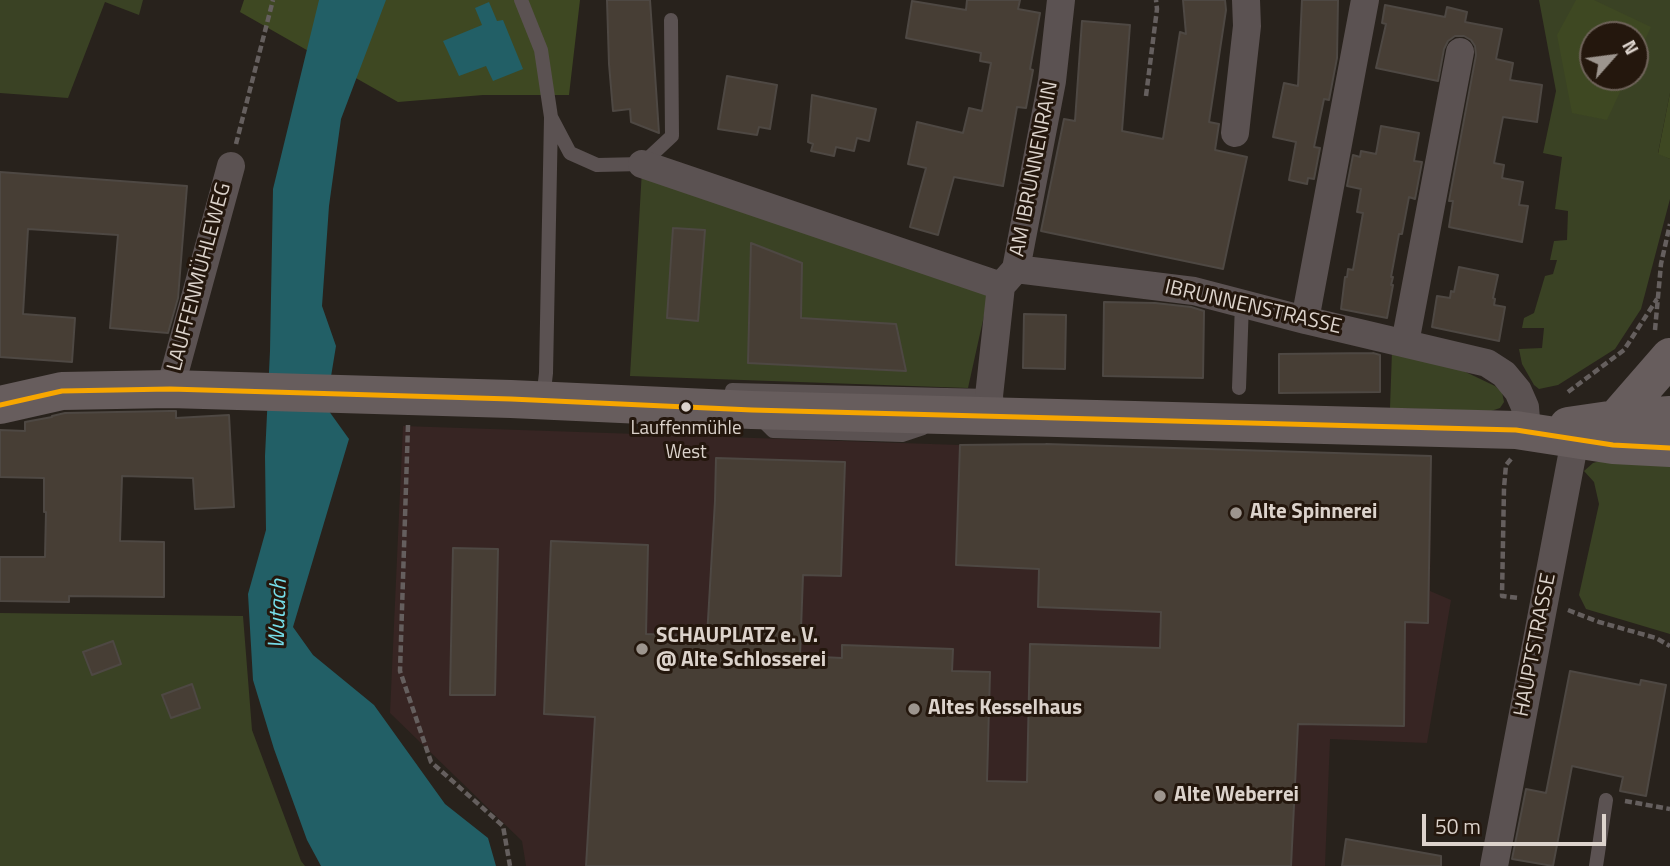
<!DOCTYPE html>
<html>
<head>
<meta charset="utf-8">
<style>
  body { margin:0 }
  #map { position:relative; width:1670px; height:866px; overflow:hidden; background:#28221c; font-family:"Titillium Web",sans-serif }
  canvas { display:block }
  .north { position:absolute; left:1579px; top:21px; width:70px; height:70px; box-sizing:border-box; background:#24170d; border:2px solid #6e6259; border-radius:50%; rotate:62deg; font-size:19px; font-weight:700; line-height:28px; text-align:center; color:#dcd3cc }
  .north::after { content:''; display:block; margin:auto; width:24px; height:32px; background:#9d958e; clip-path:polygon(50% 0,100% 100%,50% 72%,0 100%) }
  .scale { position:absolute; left:1422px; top:814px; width:184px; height:32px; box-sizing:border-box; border:4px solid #dcd3cc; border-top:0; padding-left:9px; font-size:21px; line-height:24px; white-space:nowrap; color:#dcd3cc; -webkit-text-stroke:5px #24170d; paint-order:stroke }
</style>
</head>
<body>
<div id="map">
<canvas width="1670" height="866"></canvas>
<div class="north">N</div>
<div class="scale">50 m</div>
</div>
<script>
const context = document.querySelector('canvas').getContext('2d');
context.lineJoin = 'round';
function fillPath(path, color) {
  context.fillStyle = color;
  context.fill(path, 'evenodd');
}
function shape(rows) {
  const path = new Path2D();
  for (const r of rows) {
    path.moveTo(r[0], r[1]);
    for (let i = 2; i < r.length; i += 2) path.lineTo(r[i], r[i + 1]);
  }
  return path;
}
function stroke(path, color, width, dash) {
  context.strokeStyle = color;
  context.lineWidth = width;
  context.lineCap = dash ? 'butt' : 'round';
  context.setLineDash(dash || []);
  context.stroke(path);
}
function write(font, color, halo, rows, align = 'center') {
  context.font = font + ' "Titillium Web",sans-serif';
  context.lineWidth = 6;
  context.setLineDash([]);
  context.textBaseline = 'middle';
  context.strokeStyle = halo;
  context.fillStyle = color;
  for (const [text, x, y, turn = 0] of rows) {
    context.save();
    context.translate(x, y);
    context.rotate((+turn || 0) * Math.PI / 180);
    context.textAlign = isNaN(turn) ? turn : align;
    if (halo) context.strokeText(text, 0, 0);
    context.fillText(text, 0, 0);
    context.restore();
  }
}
fillPath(shape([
  [403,426,960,445,1046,444,1431,456,1430,591,1451,600,1427,743,1330,739,1325,866,526,866,522,841,390,713]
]), '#372523');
fillPath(shape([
  [0,0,143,0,139,15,105,2,68,98,0,93],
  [1539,0,1670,0,1670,93,1658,153,1670,159,1670,199,1641,309,1615,349,1558,385,1539,389,1534,385,1522,364,1519,349,1542,348,1544,328,1522,328,1524,318,1534,313,1545,276,1553,274,1557,260,1550,260,1554,241,1567,240,1568,211,1555,209,1562,157,1543,153,1556,91],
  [1593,35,1635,35,1635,77,1593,77],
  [642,170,989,293,968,388,630,376],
  [1392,351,1453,366,1495,386,1502,392,1504,402,1500,408,1491,411,1390,408],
  [1613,457,1670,462,1670,634,1586,609,1579,595,1599,504,1594,482,1584,471,1593,463],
  [0,613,243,616,252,730,301,861,305,866,0,866]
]), '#3a4224');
fillPath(shape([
  [244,0,580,0,569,95,483,95,398,102,240,12],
  [1576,0,1594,0,1651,27,1635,61,1635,35,1593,35,1593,77,1627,77,1607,120,1572,113,1557,35],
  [1670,93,1670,159,1658,154]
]), '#3e4822');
fillPath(shape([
  [319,0,386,0,341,119,329,206,322,306,336,346,326,407,349,439,293,627,313,655,374,705,445,804,488,838,496,866,321,866,307,840,274,749,253,680,248,594,266,530,265,456,270,351,273,189],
  [489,2,497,21,503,20,523,69,493,81,486,66,459,76,443,41,482,25,475,8]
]), '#225f66');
const building = shape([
  [607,0,650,0,659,133,631,122,630,109,613,111,609,64,607,0],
  [967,0,1020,0,1018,9,1040,13,1030,69,1033,70,1026,108,1017,107,1003,186,954,177,938,235,910,227,926,168,908,164,917,122,963,133,969,108,982,111,991,63,980,61,981,53,906,38,912,1,966,10,967,0],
  [1183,0,1225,0,1226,10,1209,122,1219,124,1215,150,1247,157,1223,269,1041,231,1064,119,1075,121,1082,21,1130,25,1122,131,1163,139,1180,32,1186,34,1183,0],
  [1302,0,1338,0,1337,58,1329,100,1324,99,1314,147,1320,148,1314,179,1308,178,1307,184,1289,180,1296,142,1273,137,1284,83,1298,86,1302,0],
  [1385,5,1445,17,1447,7,1467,12,1465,22,1502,29,1496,59,1513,63,1510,80,1542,85,1537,122,1503,117,1494,163,1504,165,1502,178,1523,182,1519,205,1528,206,1522,242,1449,227,1453,201,1449,201,1476,55,1475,46,1471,40,1464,36,1455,36,1448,41,1444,49,1438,81,1376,68,1386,24,1382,23,1385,5],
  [727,76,777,85,770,129,759,127,757,135,718,129,727,76],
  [812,95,876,109,869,141,857,138,854,151,836,147,834,156,811,151,813,144,808,142,812,95],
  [1381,126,1419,133,1414,161,1422,162,1415,199,1409,197,1402,234,1399,234,1391,277,1393,277,1391,285,1393,285,1387,318,1341,309,1345,277,1347,277,1348,269,1353,270,1363,213,1357,212,1361,189,1347,186,1353,155,1360,157,1361,151,1376,154,1381,126],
  [0,172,187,186,178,298,168,333,110,328,118,235,28,229,23,314,75,318,72,362,0,357,0,172],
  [673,228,705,230,698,321,667,318,673,228],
  [751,243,802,263,801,318,896,324,906,371,748,363,751,243],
  [1459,267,1498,275,1493,298,1495,299,1494,305,1505,307,1499,341,1432,327,1437,296,1450,298,1451,291,1454,292,1459,267],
  [1104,302,1155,303,1191,307,1204,311,1203,378,1103,376,1104,302],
  [1024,314,1066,315,1065,369,1023,368,1024,314],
  [1373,353,1380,355,1380,392,1279,393,1279,354,1373,353],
  [170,411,176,411,176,418,229,415,234,507,195,509,193,478,122,476,120,541,164,542,164,597,69,596,69,602,0,601,0,557,45,557,46,512,44,512,44,478,0,477,0,430,25,431,25,422,52,417,52,416,65,413,170,411],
  [1046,444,1431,456,1428,623,1405,622,1404,726,1298,724,1291,866,586,866,595,717,544,714,551,541,648,545,646,634,707,637,715,501,716,458,845,462,841,576,803,575,800,656,842,658,842,645,953,649,952,671,990,672,987,781,1027,782,1030,644,1160,648,1161,612,1038,607,1039,569,956,565,960,445,1046,444],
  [453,548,498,549,495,695,450,695,453,548],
  [113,641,121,664,92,675,83,652,113,641],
  [1570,671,1640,685,1641,680,1666,685,1646,796,1620,791,1623,777,1572,766,1553,866,1512,859,1526,789,1546,793,1570,671],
  [192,684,200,708,171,718,162,695,192,684],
  [1346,839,1441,856,1441,866,1342,866,1346,839]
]);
fillPath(building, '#473e35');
stroke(building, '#4e4843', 2);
stroke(shape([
  [1146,96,1157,9,1156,0],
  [236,144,273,0],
  [1655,330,1661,264,1670,224],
  [1568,392,1624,350,1657,299],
  [408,425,400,671,431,762,503,826,510,866],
  [1511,459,1506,465,1504,488,1502,596,1520,598],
  [1568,610,1599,622,1656,638,1670,646],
  [1625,801,1670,809]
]), '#655f5e', 4.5, [7, 3.5]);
stroke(shape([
  [521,0,541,50,551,117,570,153,597,165,642,164,672,136,671,20],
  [1239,388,1242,303],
  [732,390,989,396],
  [543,399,546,373,551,118],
  [758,416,773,431,902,435,923,428],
  [1596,866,1606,800]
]), '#5b5252', 14);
stroke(shape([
  [1235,133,1247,26,1246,0],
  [642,164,1001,286],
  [1016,269,1194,291,1305,320,1487,363,1504,374,1518,391,1525,407,1527,432],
  [1305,320,1365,0],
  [1405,343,1460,52],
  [170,389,231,166],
  [991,415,989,396,1001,286,1016,269,1052,81,1061,0],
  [1494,866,1578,424]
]), '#5b5252', 28);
stroke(shape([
  [0,405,62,391,170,389,511,399,752,410,1516,430,1613,445,1670,448],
  [1616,419,1670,357],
  [1568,426,1616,419,1670,415]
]), '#675d5d', 38);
stroke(shape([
  [0,405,62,391,170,389,511,399,752,410,1516,430,1613,445,1670,448]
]), '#f7a600', 5);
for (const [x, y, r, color] of [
  [686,407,6,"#dcd3cc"],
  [1236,513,7,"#9d958e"],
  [642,649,7,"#9d958e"],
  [914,709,7,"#9d958e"],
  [1160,796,7,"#9d958e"]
]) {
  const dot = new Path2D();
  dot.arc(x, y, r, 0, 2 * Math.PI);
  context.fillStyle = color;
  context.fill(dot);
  stroke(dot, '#24170d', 2.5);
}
write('19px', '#dcd3cc', '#24170d', [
  ["Lauffenmühle",686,429],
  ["West",686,453]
]);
write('21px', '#dcd3cc', '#24170d', [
  ["AM IBRUNNENRAIN",1035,169,-79],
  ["LAUFFENMÜHLEWEG",200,277,-75],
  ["IBRUNNENSTRASSE",1253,308,13],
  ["HAUPTSTRASSE",1536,645,-79]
]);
write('bold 21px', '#dcd3cc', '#24170d', [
  ["Alte Spinnerei",1250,513],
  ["SCHAUPLATZ e. V.",656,637],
  ["@ Alte Schlosserei",656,661],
  ["Altes Kesselhaus",928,709],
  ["Alte Weberrei",1174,796]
], 'left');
write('italic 23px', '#76dde9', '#24170d', [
  ["Wutach",279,614,-88]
]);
</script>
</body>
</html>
